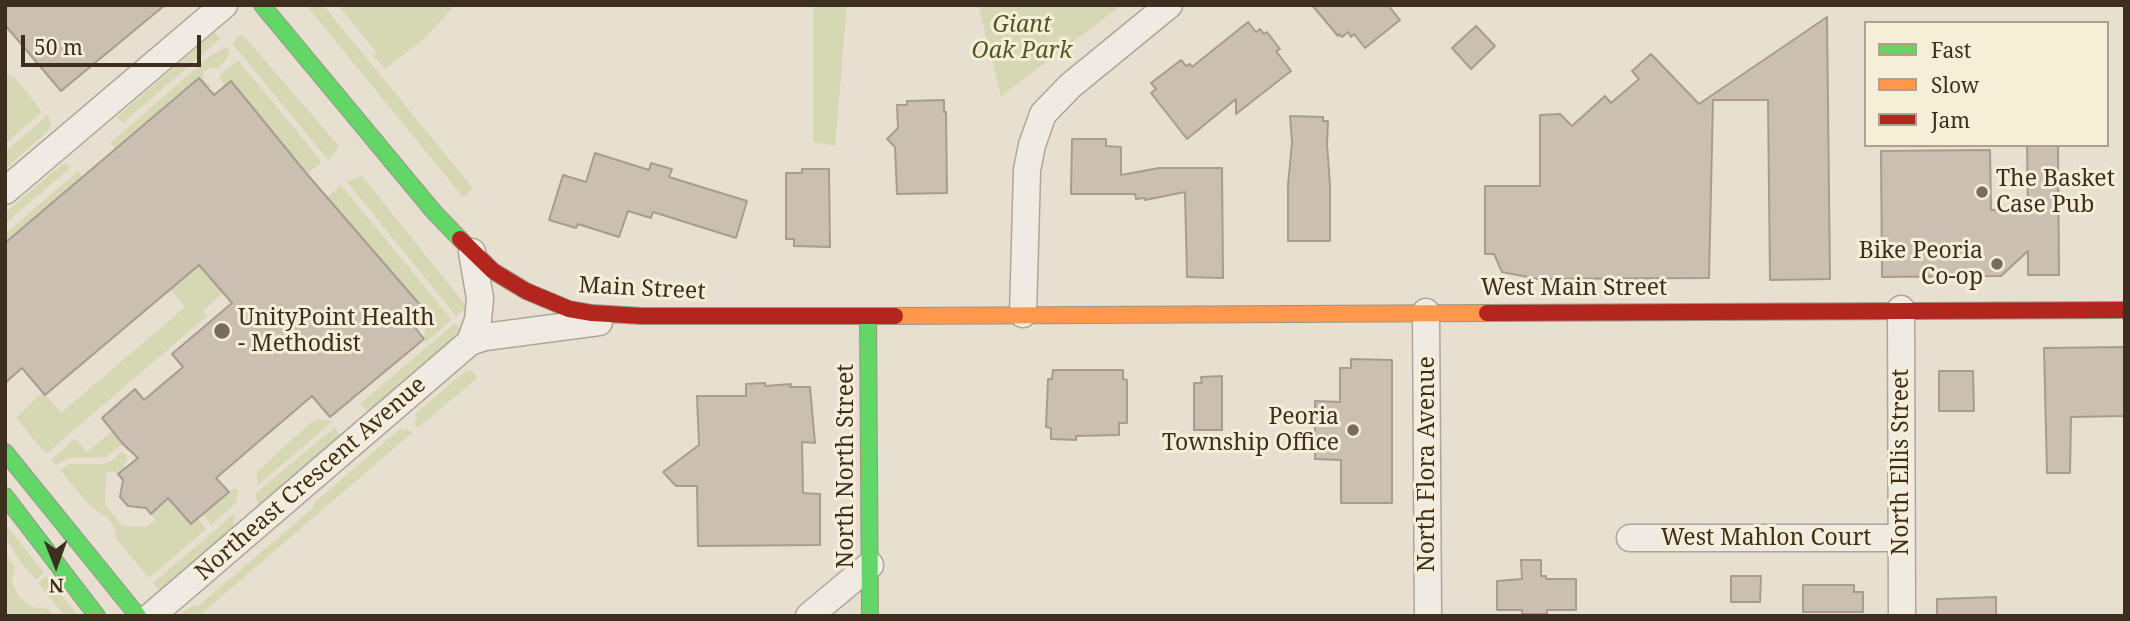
<!DOCTYPE html>
<html>
<head>
<meta charset="utf-8">
<style>
  body { margin:0 }
  #map { position:relative; width:2130px; height:621px; overflow:hidden; background:#e7e0d1; font-family:"Noto Serif",serif }
  canvas { display:block }
  .frame { position:absolute; inset:0; border:7px solid #3d2e20; pointer-events:none }
  .legend { position:absolute; left:1864px; top:21px; width:245px; height:126px; box-sizing:border-box; background:#f7eed8; border:2px solid #ada18e; margin:0; padding:9px 12px; list-style:none; font-size:21px; color:#3d2e20 }
  .legend li { display:flex; align-items:center; gap:14px; height:35px }
  .legend b { width:35px; border:2px solid #ada18e }
  .north { position:absolute; left:21px; top:530px; width:70px; height:70px; -webkit-text-stroke:5px #f7eed8; paint-order:stroke; rotate:179deg; font-size:19px; font-weight:700; line-height:28px; text-align:center; color:#3d2e20 }
  .north::after { content:''; display:block; margin:auto; width:24px; height:32px; background:#3d2e20; clip-path:polygon(50% 0,100% 100%,50% 72%,0 100%) }
  .scale { position:absolute; left:21px; top:35px; width:180px; height:32px; box-sizing:border-box; border:4px solid #3d2e20; border-top:0; padding-left:9px; font-size:21px; line-height:24px; white-space:nowrap; color:#3d2e20; -webkit-text-stroke:5px #f7eed8; paint-order:stroke }
</style>
</head>
<body>
<div id="map">
<canvas width="2130" height="621"></canvas>
<div class="frame"></div>
<ul class="legend">
<li><b style="height:9px;background:#63d668"></b>Fast</li>
<li><b style="height:9px;background:#ff974d"></b>Slow</li>
<li><b style="height:9px;background:#b3261e"></b>Jam</li>
</ul>
<div class="north">N</div>
<div class="scale">50 m</div>
</div>
<script>
const context = document.querySelector('canvas').getContext('2d');
context.lineJoin = 'round';
function fillPath(path, color) {
  context.fillStyle = color;
  context.fill(path, 'evenodd');
}
function shape(rows) {
  const path = new Path2D();
  for (const r of rows) {
    path.moveTo(r[0], r[1]);
    for (let i = 2; i < r.length; i += 2) path.lineTo(r[i], r[i + 1]);
  }
  return path;
}
function stroke(path, color, width, dash) {
  context.strokeStyle = color;
  context.lineWidth = width;
  context.lineCap = dash ? 'butt' : 'round';
  context.setLineDash(dash || []);
  context.stroke(path);
}
function write(font, color, halo, rows, align = 'center') {
  context.font = font + ' "Noto Serif",serif';
  context.lineWidth = 6;
  context.setLineDash([]);
  context.textBaseline = 'middle';
  context.strokeStyle = halo;
  context.fillStyle = color;
  for (const [text, x, y, turn = 0] of rows) {
    context.save();
    context.translate(x, y);
    context.rotate((+turn || 0) * Math.PI / 180);
    context.textAlign = isNaN(turn) ? turn : align;
    if (halo) context.strokeText(text, 0, 0);
    context.fillText(text, 0, 0);
    context.restore();
  }
}
fillPath(shape([
  [306,5,323,5,473,188,463,197],
  [338,5,455,5,425,38,385,69,374,56,377,53],
  [813,5,847,5,835,146,813,142],
  [978,5,1122,5,1001,96],
  [215,32,220,39,123,123,117,117],
  [242,34,339,146,329,161,232,43],
  [227,47,230,51,225,61,216,69,210,68,204,71,203,79,210,86,209,89,199,78,115,149,110,143,210,56],
  [238,60,322,162,307,174,232,82,226,86,220,79,220,75],
  [5,74,15,77,42,112,5,144],
  [48,115,51,123,48,131,5,169,5,152],
  [66,164,71,167,5,224,5,213,61,165],
  [78,171,82,177,5,243,5,234],
  [362,176,467,307,456,316,347,182],
  [341,185,452,320,426,342,424,339,427,312,327,197],
  [199,265,223,293,203,311,207,316,46,454,16,418,43,392,61,413,185,307,170,289],
  [455,323,461,331,369,411,360,404],
  [467,370,472,371,477,378,418,428,414,422,418,419,415,414],
  [319,419,333,421,257,486,257,472,310,423],
  [335,427,340,436,260,505,257,505,256,493],
  [401,428,403,431,407,428,412,433,199,616,179,616,186,610,195,605,197,607,314,507,313,504],
  [112,431,123,444,106,457,70,458,55,465,51,460,75,438,87,452],
  [121,452,127,455,127,461,123,465,126,468,118,474,111,471,106,473,105,505,123,526,146,527,156,520,151,514,168,499,191,524,198,518,206,529,149,578,116,539,115,529,107,517,91,507,60,470,69,464,104,464,110,462],
  [234,488,238,491,236,503,211,525,203,515],
  [235,513,233,528,159,590,153,583],
  [7,526,44,573,36,580,20,561,5,537],
  [5,552,15,567,12,582,19,597,32,607,48,609,54,616,5,616],
  [46,576,79,616,65,616,38,583]
]), '#d6d7b3');
const building = shape([
  [5,5,165,5,61,91,5,25,5,5],
  [1312,5,1388,5,1400,20,1365,48,1354,34,1351,37,1348,32,1342,37,1339,34,1338,36,1312,5],
  [1827,17,1830,279,1770,280,1768,100,1713,100,1709,278,1538,279,1502,272,1494,254,1485,254,1485,186,1540,186,1540,115,1560,114,1572,126,1605,96,1611,103,1639,79,1632,71,1651,54,1699,104,1827,17],
  [1248,22,1256,32,1260,29,1264,34,1267,32,1280,49,1276,51,1291,71,1236,114,1236,99,1187,139,1151,93,1156,89,1151,83,1181,60,1186,66,1190,64,1192,67,1248,22],
  [1476,26,1495,46,1471,69,1452,48,1476,26],
  [199,78,214,95,231,81,306,173,427,313,413,325,424,339,330,417,312,396,216,478,229,492,191,524,168,498,151,514,146,508,128,506,120,497,123,480,118,474,138,458,123,444,102,418,135,389,144,400,183,367,172,354,232,303,199,265,45,395,22,368,5,383,5,243,199,78],
  [944,100,944,112,946,112,947,193,897,194,895,147,887,139,898,128,897,105,907,105,907,101,944,100],
  [1290,116,1323,117,1323,121,1328,121,1327,144,1330,185,1330,241,1288,241,1288,185,1292,143,1290,116],
  [1072,139,1106,139,1106,146,1121,147,1121,175,1159,168,1222,168,1223,278,1187,277,1185,192,1145,200,1145,198,1136,199,1135,194,1071,194,1072,139],
  [2027,145,2058,145,2059,275,2028,275,2028,251,2001,276,1882,277,1881,151,1990,150,1991,210,2028,209,2027,145],
  [595,153,649,170,651,163,672,169,669,177,747,201,736,238,653,212,651,218,628,211,619,237,578,224,576,228,549,220,563,175,586,182,595,153],
  [802,169,829,169,830,247,794,246,794,239,786,239,786,173,802,173,802,169],
  [2125,347,2125,416,2071,417,2070,473,2047,473,2044,348,2125,347],
  [1351,359,1392,360,1392,503,1341,503,1341,460,1315,459,1315,401,1340,402,1340,368,1351,368,1351,359],
  [1053,370,1123,370,1123,379,1127,380,1127,423,1119,423,1119,435,1076,436,1076,440,1051,439,1051,428,1046,427,1048,379,1052,379,1053,370],
  [1939,371,1973,371,1974,411,1939,411,1939,371],
  [1222,376,1222,430,1194,430,1194,383,1202,383,1201,377,1222,376],
  [765,383,765,386,791,384,790,387,810,387,815,443,802,442,803,493,820,494,820,545,698,546,697,486,676,486,663,472,699,445,697,396,746,396,746,384,765,383],
  [1521,560,1541,560,1541,576,1546,576,1546,579,1576,579,1576,610,1547,610,1547,614,1522,614,1522,610,1497,610,1497,581,1522,579,1521,560],
  [1731,576,1761,576,1760,602,1731,602,1731,576],
  [1803,585,1854,585,1854,592,1863,592,1863,612,1803,612,1803,585],
  [1996,597,1996,616,1937,616,1937,599,1996,597]
]);
fillPath(building, '#cbbfb2');
stroke(building, '#a89c90', 2);
const street = shape([
  [5,191,224,5],
  [1901,309,1902,616],
  [1426,312,1428,616],
  [1023,314,1027,170,1032,145,1043,114,1070,86,1169,5],
  [470,342,478,320,480,298,472,252],
  [1630,538,1901,538],
  [151,616,470,342,485,337,599,322],
  [809,616,870,565]
]);
const fast = shape([
  [262,5,434,212,460,239],
  [868,316,870,616],
  [5,452,138,616],
  [5,496,97,616]
]);
const slow = shape([
  [895,316,1487,313]
]);
const jam = shape([
  [460,239,493,271,526,291,569,309,592,313,642,316,895,316],
  [1487,313,2125,310]
]);
stroke(street, '#ada599', 29);
stroke(fast, '#9c958a', 18);
stroke(slow, '#9c958a', 18);
stroke(jam, '#9c958a', 18);
stroke(street, '#efebe3', 26);
stroke(fast, '#63d668', 16);
stroke(slow, '#ff974d', 16);
stroke(jam, '#b3261e', 16);
for (const [x, y, r, color] of [
  [1982,192,7,"#786c5e"],
  [1997,264,7,"#786c5e"],
  [222,331,9,"#786c5e"],
  [1353,430,7,"#786c5e"]
]) {
  const dot = new Path2D();
  dot.arc(x, y, r, 0, 2 * Math.PI);
  context.fillStyle = color;
  context.fill(dot);
  stroke(dot, '#f7eed8', 2.5);
}
write('italic 23px', '#4d5a26', '#f7eed8', [
  ["Giant",1022,25],
  ["Oak Park",1022,51]
]);
write('23px', '#3d2e20', '#f7eed8', [
  ["The Basket",1996,179],
  ["Case Pub",1996,205],
  ["Bike Peoria",1983,251,"right"],
  ["Co-op",1983,277,"right"],
  ["UnityPoint Health",238,318],
  ["- Methodist",238,344],
  ["Peoria",1339,417,"right"],
  ["Township Office",1339,443,"right"]
], 'left');
write('23px', '#3d2e20', '#f7eed8', [
  ["West Main Street",1574,288],
  ["Main Street",642,289,3],
  ["North Ellis Street",1901,462,-90],
  ["North Flora Avenue",1427,464,-90],
  ["North North Street",846,466,-90],
  ["Northeast Crescent Avenue",311,479,-41],
  ["West Mahlon Court",1766,538]
]);
</script>
</body>
</html>
